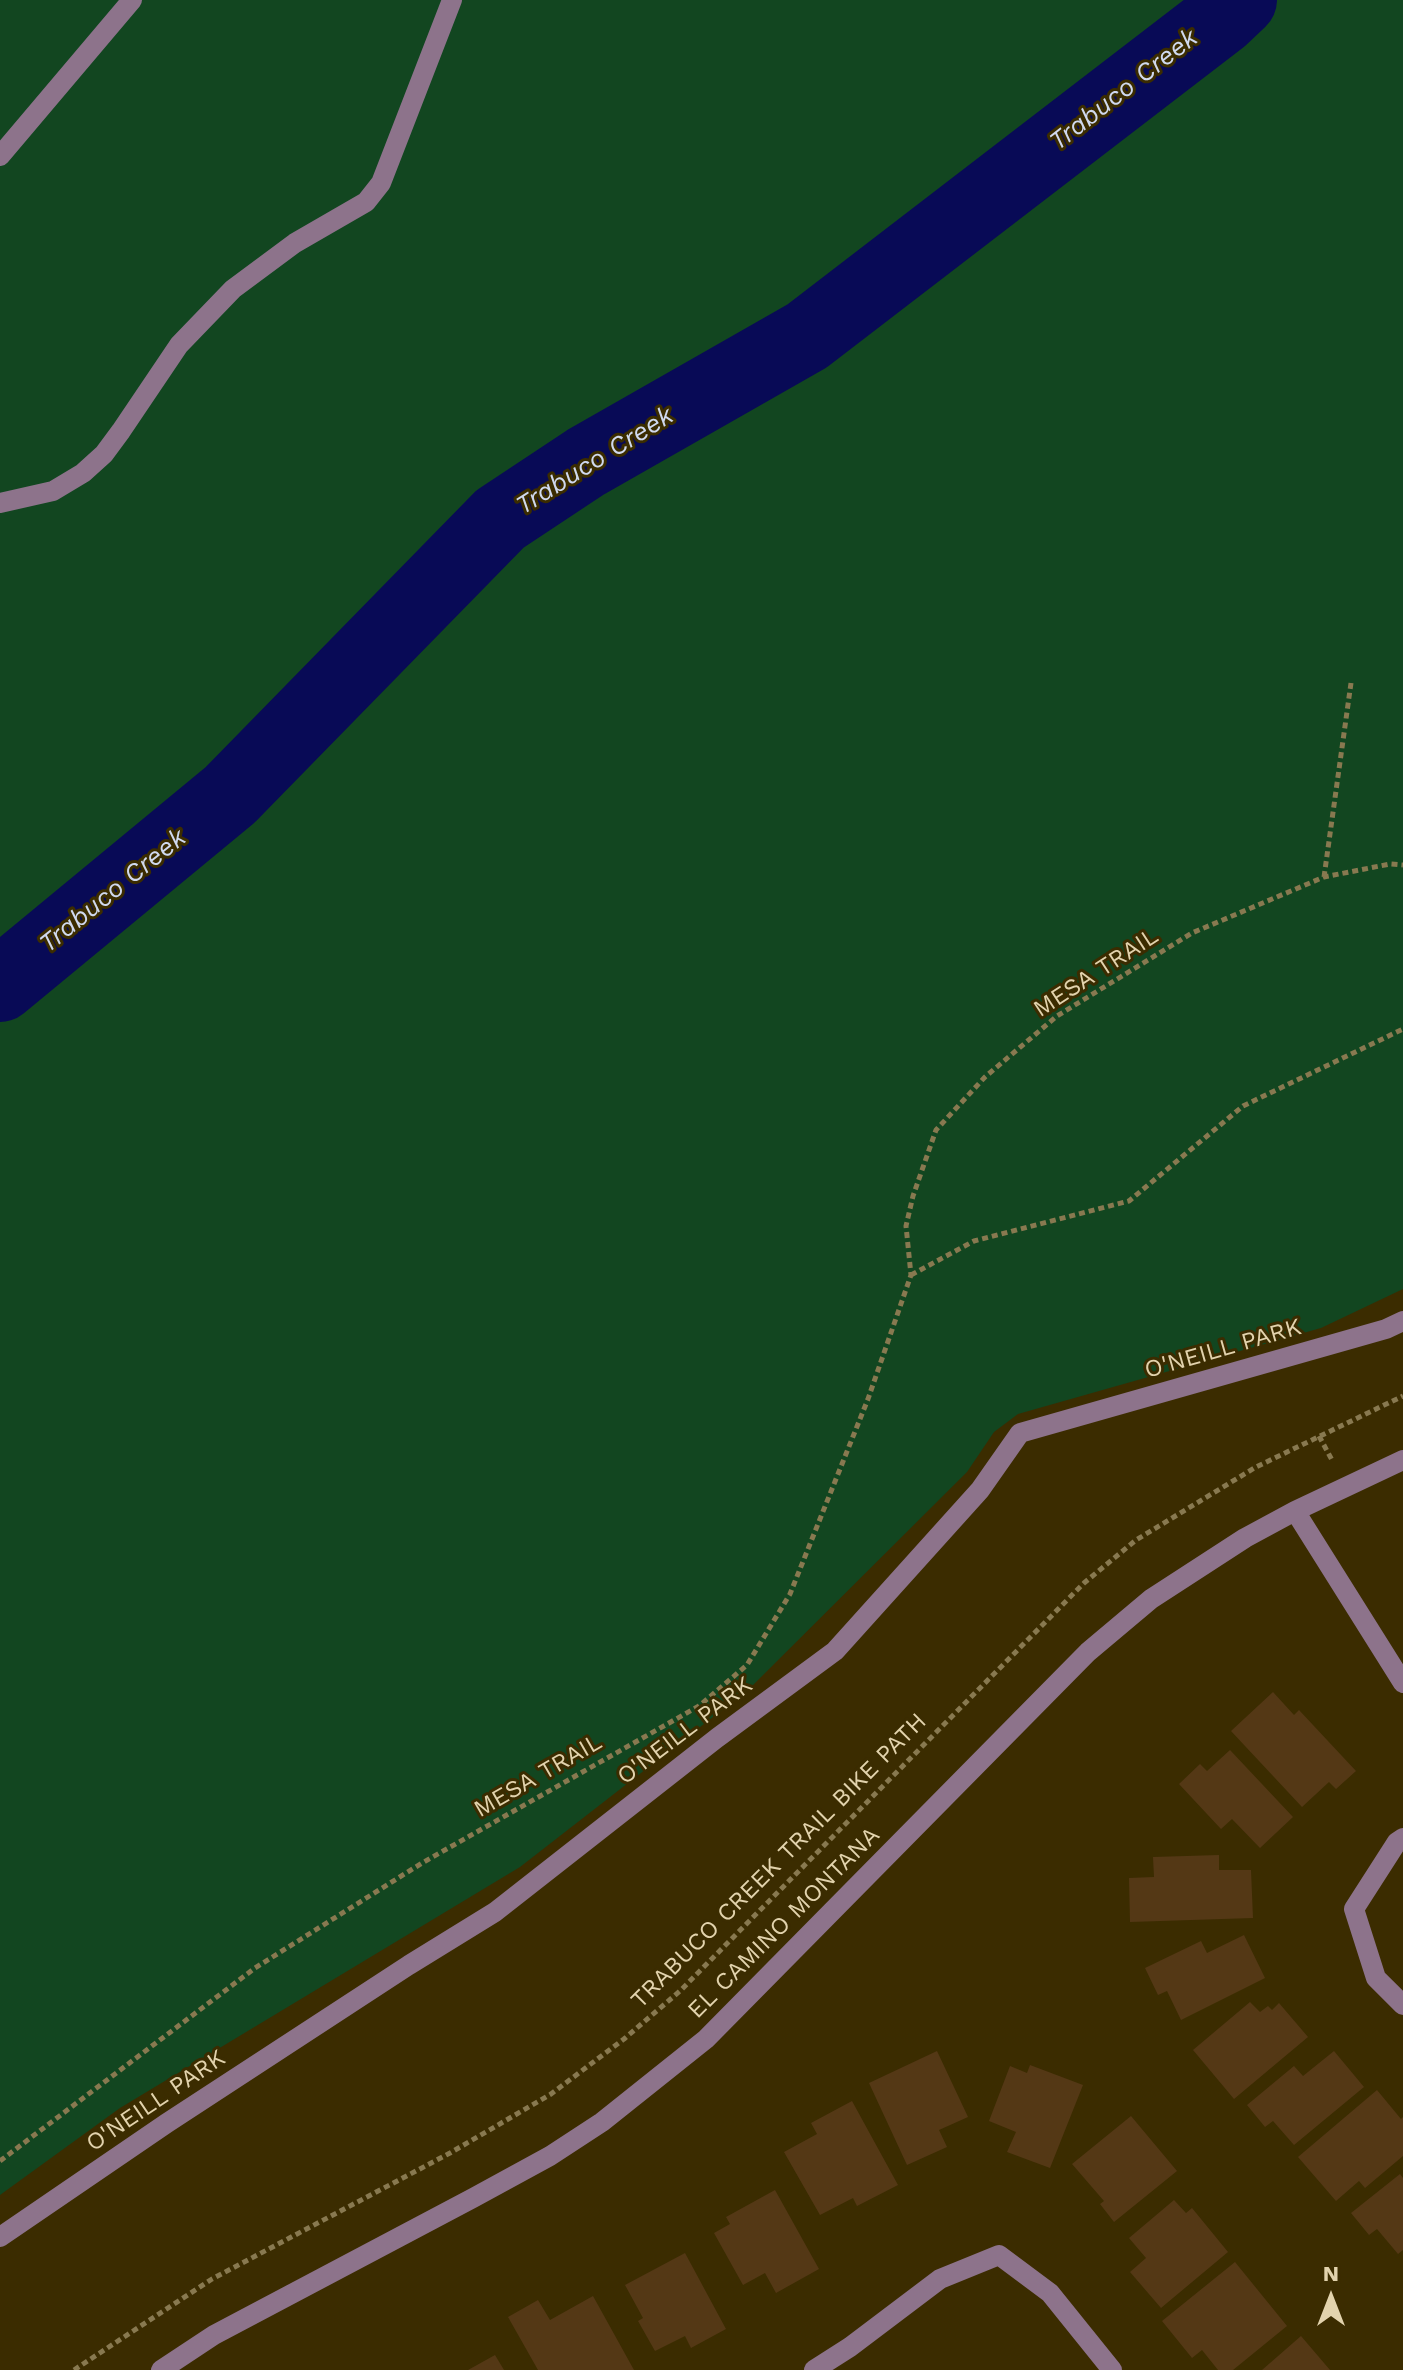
<!DOCTYPE html>
<html>
<head>
<meta charset="utf-8">
<style>
  body { margin:0 }
  #map { position:relative; width:1403px; height:2370px; overflow:hidden; background:#3b2c00; font-family:"Work Sans",sans-serif }
  canvas { display:block }
  .north { position:absolute; left:1291px; top:2258px; width:80px; height:80px; -webkit-text-stroke:6px #3b2c00; paint-order:stroke; rotate:0deg; font-size:22px; font-weight:700; line-height:32px; text-align:center; color:#e2d3ad }
  .north::after { content:''; display:block; margin:auto; width:28px; height:36px; background:#e2d3ad; clip-path:polygon(50% 0,100% 100%,50% 72%,0 100%) }
</style>
</head>
<body>
<div id="map">
<canvas width="1403" height="2370"></canvas>
<div class="north">N</div>
</div>
<script>
const context = document.querySelector('canvas').getContext('2d');
context.lineJoin = 'round';
function fillPath(path, color) {
  context.fillStyle = color;
  context.fill(path, 'evenodd');
}
function shape(rows) {
  const path = new Path2D();
  for (const r of rows) {
    path.moveTo(r[0], r[1]);
    for (let i = 2; i < r.length; i += 2) path.lineTo(r[i], r[i + 1]);
  }
  return path;
}
function stroke(path, color, width, dash) {
  context.strokeStyle = color;
  context.lineWidth = width;
  context.lineCap = dash ? 'butt' : 'round';
  context.setLineDash(dash || []);
  context.stroke(path);
}
function write(font, color, halo, rows, align = 'center') {
  context.font = font + ' "Work Sans",sans-serif';
  context.lineWidth = 6;
  context.setLineDash([]);
  context.textBaseline = 'middle';
  context.strokeStyle = halo;
  context.fillStyle = color;
  for (const [text, x, y, turn = 0] of rows) {
    context.save();
    context.translate(x, y);
    context.rotate((+turn || 0) * Math.PI / 180);
    context.textAlign = isNaN(turn) ? turn : align;
    if (halo) context.strokeText(text, 0, 0);
    context.fillText(text, 0, 0);
    context.restore();
  }
}
fillPath(shape([
  [0,0,1403,0,1403,1289,1321,1328,1018,1414,994,1432,967,1472,749,1689,520,1867,120,2108,0,2195]
]), '#124620');
stroke(shape([
  [0,985,230,795,500,519,586,462,807,336,1221,18,1240,0]
]), '#080a56', 74);
fillPath(shape([
  [1273,1692,1294,1715,1299,1710,1356,1771,1336,1789,1329,1782,1302,1807,1231,1731],
  [1230,1750,1293,1817,1260,1848,1232,1819,1221,1829,1179,1784,1200,1764,1207,1771],
  [1219,1855,1219,1870,1251,1870,1253,1918,1130,1922,1129,1878,1154,1877,1153,1857],
  [1244,1935,1265,1978,1181,2020,1167,1991,1158,1995,1145,1968,1201,1941,1207,1953],
  [1250,2002,1260,2012,1268,2006,1272,2010,1279,2003,1308,2037,1234,2099,1193,2050],
  [937,2051,968,2117,939,2130,947,2147,907,2165,869,2083],
  [1334,2051,1364,2087,1294,2145,1273,2121,1265,2127,1247,2105,1294,2066,1303,2076],
  [1030,2065,1083,2085,1050,2168,1007,2152,1016,2132,989,2121,1010,2066,1027,2073],
  [1377,2090,1401,2119,1403,2117,1403,2156,1365,2188,1359,2181,1336,2201,1298,2157],
  [852,2101,898,2185,857,2206,853,2198,820,2215,784,2152,817,2134,811,2123],
  [1131,2116,1177,2171,1114,2222,1100,2204,1104,2201,1072,2164],
  [1400,2174,1403,2178,1403,2250,1398,2254,1377,2229,1369,2235,1351,2213],
  [775,2190,819,2269,776,2293,765,2273,743,2285,714,2233,730,2224,726,2217],
  [1174,2200,1186,2213,1192,2208,1228,2252,1161,2308,1130,2272,1146,2258,1129,2238],
  [685,2253,726,2329,691,2348,685,2336,655,2351,638,2321,643,2318,625,2285],
  [1235,2262,1287,2326,1233,2370,1218,2370,1202,2350,1192,2358,1162,2321],
  [593,2296,634,2370,538,2370,508,2317,538,2300,550,2320],
  [1301,2336,1330,2370,1262,2370],
  [495,2355,504,2370,468,2370]
]), '#543815');
stroke(shape([
  [1324,877,1351,683],
  [911,1275,974,1241,1129,1201,1243,1106,1403,1029],
  [1319,1436,1332,1460],
  [0,2161,255,1968,422,1863,699,1706,747,1665,790,1594,868,1399,911,1275,906,1226,913,1196,936,1130,985,1077,1057,1016,1192,933,1324,877,1390,864,1403,865],
  [74,2370,212,2279,450,2153,551,2094,624,2039,680,1991,1084,1583,1136,1540,1256,1467,1403,1396]
]), '#887950', 5, [6, 4]);
stroke(shape([
  [0,156,132,0],
  [0,503,53,491,83,473,104,454,121,431,179,345,233,289,295,243,366,202,381,183,452,0],
  [1295,1511,1403,1683],
  [1403,1838,1397,1842,1354,1909,1376,1978,1403,2005],
  [0,2237,167,2123,409,1965,495,1912,717,1738,835,1651,980,1490,1020,1433,1386,1329,1403,1321],
  [161,2370,214,2335,473,2198,550,2156,602,2122,706,2039,1088,1652,1151,1599,1245,1538,1295,1511,1403,1460],
  [814,2370,850,2347,940,2279,999,2255,1050,2293,1112,2370]
]), '#8d738b', 20);
write('24px', '#e2d3ad', '#3b2c00', [
  ["MESA TRAIL",1096,973,-33],
  ["O'NEILL PARK",1223,1349,-16],
  ["O'NEILL PARK",685,1731,-37],
  ["MESA TRAIL",538,1776,-30],
  ["TRABUCO CREEK TRAIL BIKE PATH",779,1861,-45],
  ["EL CAMINO MONTANA",784,1923,-45],
  ["O'NEILL PARK",156,2101,-34]
]);
write('italic 26px', '#d0d9ef', '#3b2c00', [
  ["Trabuco Creek",1124,90,-38],
  ["Trabuco Creek",595,461,-32],
  ["Trabuco Creek",113,891,-39]
]);
</script>
</body>
</html>
